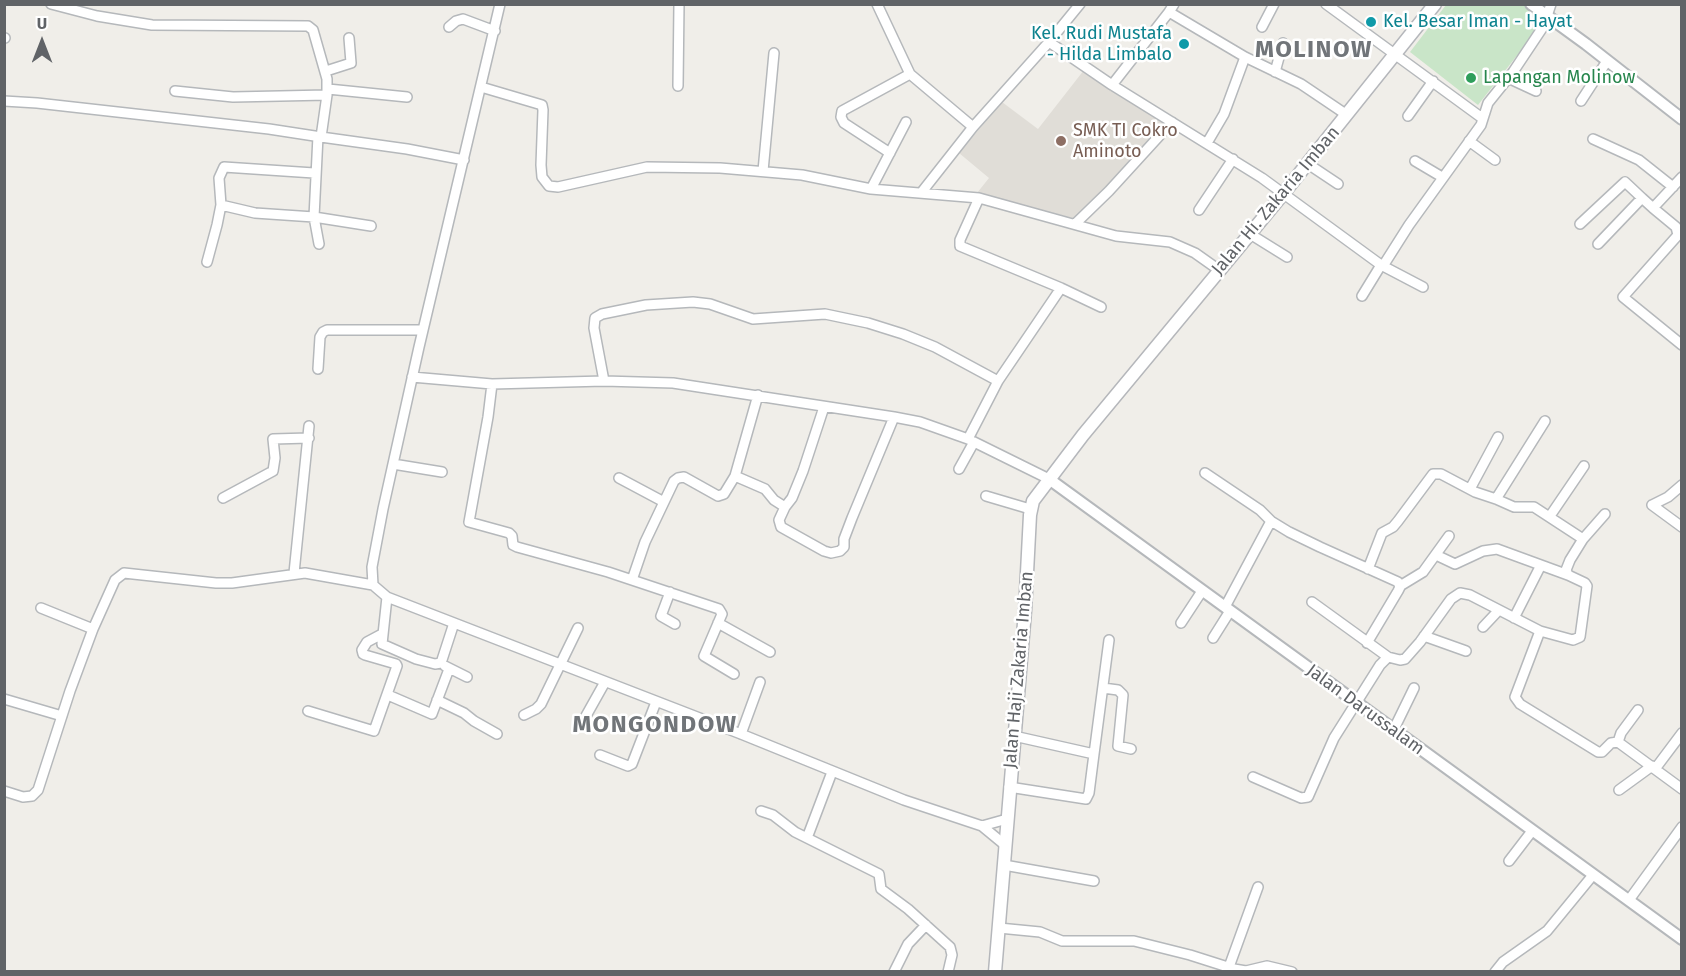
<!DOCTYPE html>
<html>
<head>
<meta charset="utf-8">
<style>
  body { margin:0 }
  #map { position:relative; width:1686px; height:976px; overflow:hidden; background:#f0eee9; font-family:"Fira Sans",sans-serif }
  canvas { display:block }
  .frame { position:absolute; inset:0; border:6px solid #606367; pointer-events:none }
  .north { position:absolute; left:12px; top:12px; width:60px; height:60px; -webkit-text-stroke:4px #fff; paint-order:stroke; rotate:0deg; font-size:16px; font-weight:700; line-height:24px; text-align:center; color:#606367 }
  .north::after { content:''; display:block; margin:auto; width:21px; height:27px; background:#606367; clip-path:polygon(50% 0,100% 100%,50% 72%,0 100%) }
</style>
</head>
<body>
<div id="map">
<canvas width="1686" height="976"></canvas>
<div class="frame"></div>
<div class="north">U</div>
</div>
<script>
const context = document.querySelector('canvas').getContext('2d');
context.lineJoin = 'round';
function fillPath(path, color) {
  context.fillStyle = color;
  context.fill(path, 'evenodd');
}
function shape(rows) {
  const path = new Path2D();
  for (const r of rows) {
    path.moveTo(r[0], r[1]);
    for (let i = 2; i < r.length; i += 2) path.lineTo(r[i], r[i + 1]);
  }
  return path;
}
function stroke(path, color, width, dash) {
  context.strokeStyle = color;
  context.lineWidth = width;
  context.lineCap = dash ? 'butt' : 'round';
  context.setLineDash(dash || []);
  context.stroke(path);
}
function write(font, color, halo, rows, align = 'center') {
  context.font = font + ' "Fira Sans",sans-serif';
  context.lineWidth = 5;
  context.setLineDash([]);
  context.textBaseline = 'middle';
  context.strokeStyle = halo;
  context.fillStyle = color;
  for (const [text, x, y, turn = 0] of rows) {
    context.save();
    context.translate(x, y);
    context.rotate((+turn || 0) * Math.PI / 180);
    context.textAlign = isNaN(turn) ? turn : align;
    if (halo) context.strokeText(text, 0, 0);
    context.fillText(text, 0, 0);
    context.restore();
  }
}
fillPath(shape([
  [1084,70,1169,123,1076,219,977,193,989,178,959,153,1002,102,1038,129]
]), '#e0ddd7');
fillPath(shape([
  [1446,5,1524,5,1545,20,1478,105,1410,52]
]), '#c9e5c8');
const minor = shape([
  [51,4,97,16,152,25,308,26,313,30,327,79,327,95,321,137,407,149,464,160],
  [500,4,419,347,383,509,372,567,373,585,387,597,741,734,904,800,982,826,1005,845],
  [877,4,910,74,973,127],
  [1080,4,1049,42,1112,85,1262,178,1381,265,1423,287],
  [1174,4,1169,12,1245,57,1301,84,1347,115],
  [1326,4,1482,118],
  [1547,16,1551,4],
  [449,27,456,21,463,19,495,31],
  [1262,27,1274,4],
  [4,38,5,38],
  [326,71,351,63,349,38],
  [1275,72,1283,43],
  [1508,78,1536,91],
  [1112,85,1169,12],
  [678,86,679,4],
  [481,87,542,105,543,110,541,165,542,177,549,186,558,187,647,167,720,168,802,175,871,189,979,198,1116,236,1170,242,1195,253,1219,270],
  [328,89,407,97],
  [175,91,233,97,327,95],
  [4,101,37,103,269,129,321,137],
  [1581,101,1607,61],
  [1408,116,1433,81],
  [318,136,314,217,319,244],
  [1593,139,1639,160,1673,187],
  [1469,141,1495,160],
  [1207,143,1224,114,1245,57],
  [890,153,844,123,841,117,842,111,910,74],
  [1415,161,1442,177],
  [1308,164,1338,184],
  [763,171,774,53],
  [871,189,906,122],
  [921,193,973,127,1049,42],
  [979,198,960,240,960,246,1061,288,1101,307],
  [221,205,255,213,314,217,371,226],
  [1653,208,1676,227,1678,235,1623,297,1682,345],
  [1199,210,1233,159],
  [1075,224,1109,191,1172,122],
  [1580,224,1625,182,1642,198],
  [1250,234,1287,257],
  [1598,244,1642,198,1653,208,1682,177],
  [207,262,217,225,221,205,219,178,224,167,314,173],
  [1383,266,1409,225,1481,125,1488,103,1513,72,1549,18],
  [1362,296,1381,265],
  [318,369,320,337,323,332,327,330,423,330],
  [412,377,492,384,604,381,673,383,894,417,920,422,968,439,1049,479],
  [604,381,594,328,595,318,602,314,646,305,693,302,710,304,753,319,825,314,868,323,903,334,935,347,998,381,968,439],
  [998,381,1061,288],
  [492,384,488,417,469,522,509,533,512,536,513,545,517,547,608,572,719,609,722,614,704,656,734,674],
  [1545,421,1496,499,1514,507,1534,507,1583,539],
  [393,464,442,472],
  [959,469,974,442],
  [1205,473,1260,510,1271,521],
  [735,476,765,489,774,500,785,507,779,520,781,527,824,551,831,553,840,551,844,547,844,539,852,518,894,417],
  [619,478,664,502],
  [1470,489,1498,437],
  [986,496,1030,509],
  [223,498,273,471,275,458,273,439,309,438],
  [1652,505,1682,527],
  [1652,505,1668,497,1682,485],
  [785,507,792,498,803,471,824,407],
  [1550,516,1584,466],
  [1436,555,1455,564,1483,551,1497,549,1568,575],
  [1368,569,1382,533,1393,527,1398,521,1433,474,1441,474,1475,492,1496,499],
  [294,573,309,426],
  [632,580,645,542,674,481,678,478,684,477,718,496,724,494,735,476,758,395],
  [1400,586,1423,572,1449,536],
  [670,592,661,616,675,624],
  [387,597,382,644,416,659,435,664,441,663,454,623],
  [1312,602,1388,657],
  [1225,607,1271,521,1289,532,1320,547,1398,582,1400,587,1398,591,1367,643],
  [41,608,93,629],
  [1514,618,1541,565],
  [718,623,770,652],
  [1181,623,1202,591],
  [1483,627,1499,610],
  [1540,631,1573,640,1580,637,1587,586,1585,583,1568,575,1566,570,1570,560,1583,539,1605,514],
  [1424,636,1466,651],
  [1213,638,1230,611],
  [445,666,467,677],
  [1103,688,1118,690,1123,695,1118,746,1131,749],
  [388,695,432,714,449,669],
  [4,699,62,716],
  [437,700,464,713,474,721,497,734],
  [308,711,374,731,397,666,396,664,365,655,363,654,362,650,367,642,382,634],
  [524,715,536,709,541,704,578,628],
  [582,723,605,682],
  [1393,731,1414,688],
  [741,734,760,682],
  [1014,736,1094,754,1109,640],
  [1618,742,1621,733,1638,710],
  [600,755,628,766,632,764,656,702],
  [1655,769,1682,733],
  [1253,777,1301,798,1308,797,1334,738,1380,665,1388,657,1400,660,1405,659,1420,642,1451,599,1460,593,1470,595,1540,631,1515,697,1520,704,1598,752,1602,752,1611,743,1618,742,1682,789],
  [1009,787,1086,799,1089,793,1094,754],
  [1619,790,1652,766],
  [4,791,23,797,32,796,38,790,70,691,93,629,115,580,124,573,216,583,232,583,305,573,373,585],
  [761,811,773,815,795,832,879,874,881,889,908,909,950,947,952,955,948,972],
  [982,826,1007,819],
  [807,838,832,772],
  [1509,861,1532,831],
  [1004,865,1094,881],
  [1629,900,1682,827],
  [999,928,1040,932,1062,941,1134,941,1190,955,1234,969,1246,971,1267,966,1292,972],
  [1229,967,1258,887],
  [894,972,908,944,926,925],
  [1495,972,1503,962,1547,931,1593,875]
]);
const tertiary = shape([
  [1531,4,1586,44,1682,119],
  [1049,479,1682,939]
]);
const secondary = shape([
  [995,972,1025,611,1030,515,1033,501,1083,435,1283,194,1435,4]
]);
stroke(minor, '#b5b8bb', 12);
stroke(tertiary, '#b5b8bb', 14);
stroke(secondary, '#b5b7bb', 15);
stroke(minor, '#fff', 9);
stroke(tertiary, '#fff', 10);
stroke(secondary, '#fff', 12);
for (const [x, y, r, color] of [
  [1371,22,6,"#0f9aa8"],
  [1184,44,6,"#0f9aa8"],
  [1471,78,6,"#2e9e5b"],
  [1061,141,6,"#8d6e63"]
]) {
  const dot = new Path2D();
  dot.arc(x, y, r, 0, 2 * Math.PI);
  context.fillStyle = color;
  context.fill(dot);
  stroke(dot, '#fff', 2);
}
write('18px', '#0d838f', '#fff', [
  ["Kel. Besar Iman - Hayat",1383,22],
  ["Kel. Rudi Mustafa",1172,34,"right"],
  ["- Hilda Limbalo",1172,55,"right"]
], 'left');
write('18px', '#27864d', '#fff', [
  ["Lapangan Molinow",1483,78]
], 'left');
write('18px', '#785e54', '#fff', [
  ["SMK TI Cokro",1073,131],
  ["Aminoto",1073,152]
], 'left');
write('18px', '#606367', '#fff', [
  ["Jalan Hi. Zakaria Imban",1276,201,-50],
  ["Jalan Haji Zakaria Imban",1019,670,-85],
  ["Jalan Darussalam",1365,710,36]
]);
context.letterSpacing = '1.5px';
write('bold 24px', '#717579', '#fff', [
  ["MOLINOW",1314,50],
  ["MONGONDOW",655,725]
]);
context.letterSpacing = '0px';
</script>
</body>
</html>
